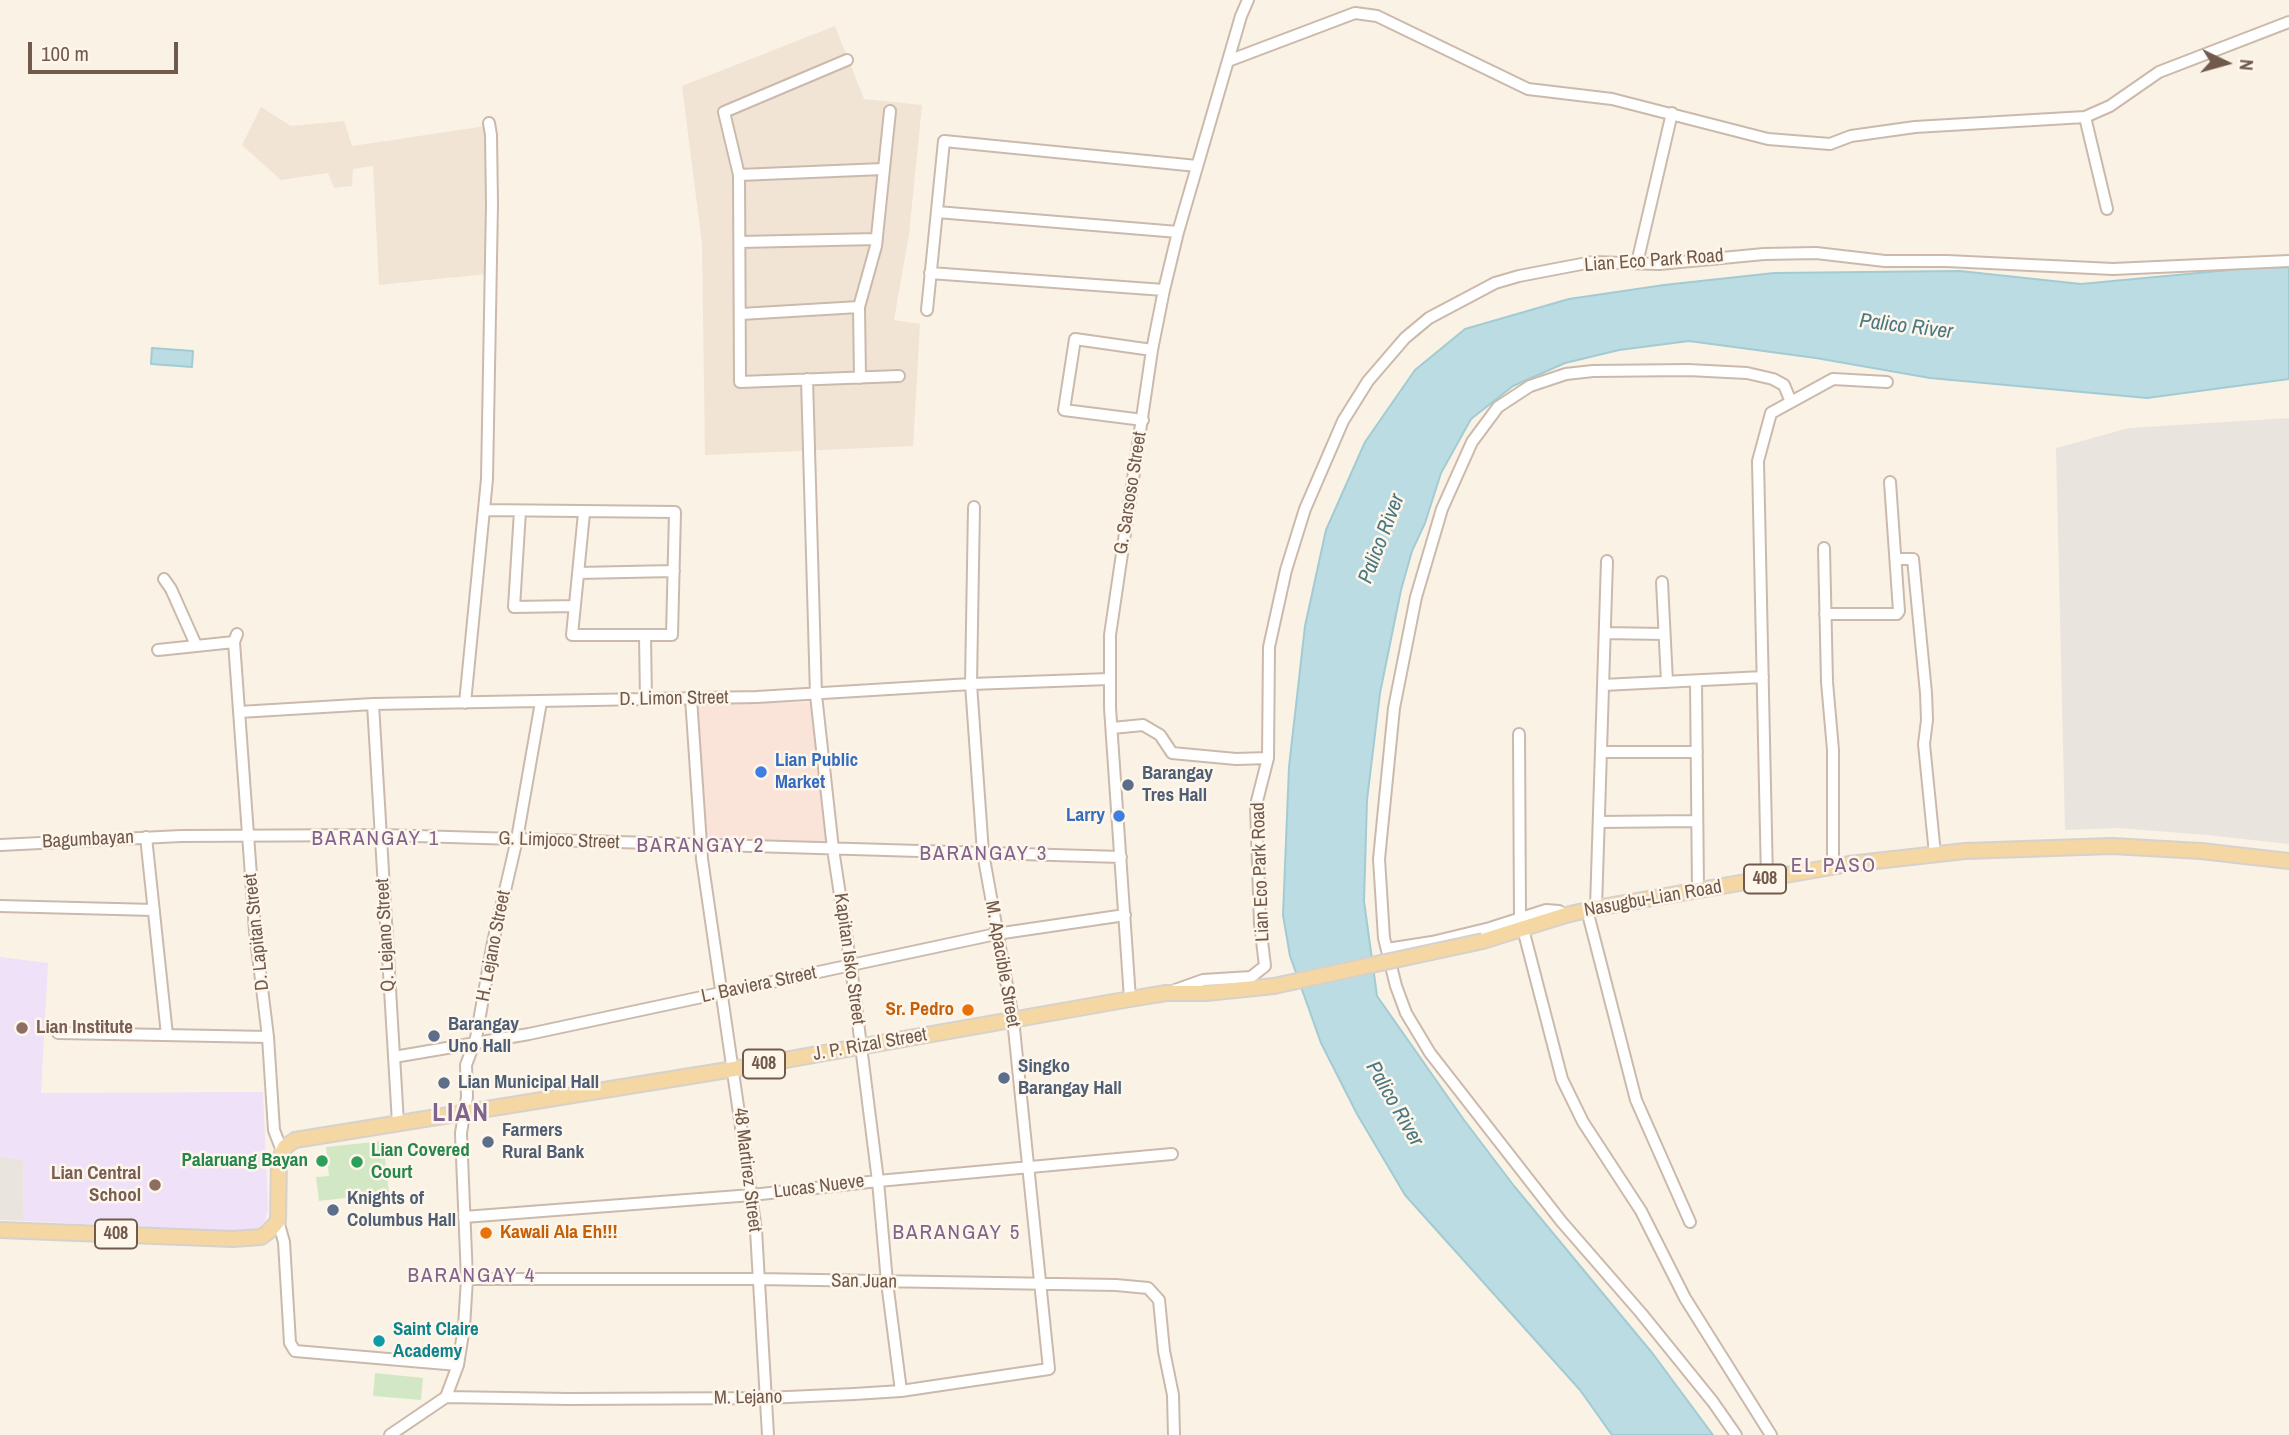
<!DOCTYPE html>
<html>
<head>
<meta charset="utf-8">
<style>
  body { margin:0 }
  #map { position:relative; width:2289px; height:1435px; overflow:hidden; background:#faf2e5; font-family:"Archivo Narrow",sans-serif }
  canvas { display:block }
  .north { position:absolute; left:2191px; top:28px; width:70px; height:70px; -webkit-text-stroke:5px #fef6ea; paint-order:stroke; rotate:95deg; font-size:19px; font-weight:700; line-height:28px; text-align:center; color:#715a4c }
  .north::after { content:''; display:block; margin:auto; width:24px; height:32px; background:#715a4c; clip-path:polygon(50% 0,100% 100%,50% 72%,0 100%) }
  .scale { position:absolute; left:28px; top:42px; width:150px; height:32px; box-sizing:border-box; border:4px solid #715a4c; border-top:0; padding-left:9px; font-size:21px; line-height:24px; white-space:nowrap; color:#715a4c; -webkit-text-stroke:5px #fef6ea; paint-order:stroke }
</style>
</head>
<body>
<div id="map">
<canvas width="2289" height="1435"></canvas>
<div class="north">N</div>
<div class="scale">100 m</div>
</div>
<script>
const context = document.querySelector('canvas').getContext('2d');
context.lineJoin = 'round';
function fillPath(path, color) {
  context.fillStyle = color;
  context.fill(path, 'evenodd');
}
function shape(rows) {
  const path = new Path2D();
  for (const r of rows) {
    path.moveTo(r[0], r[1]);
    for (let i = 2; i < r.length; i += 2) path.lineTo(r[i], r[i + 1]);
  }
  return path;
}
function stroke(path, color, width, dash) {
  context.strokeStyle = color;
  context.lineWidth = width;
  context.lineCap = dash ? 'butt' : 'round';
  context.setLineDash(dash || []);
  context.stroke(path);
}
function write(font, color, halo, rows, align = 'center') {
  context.font = font + ' "Archivo Narrow",sans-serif';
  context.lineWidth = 5;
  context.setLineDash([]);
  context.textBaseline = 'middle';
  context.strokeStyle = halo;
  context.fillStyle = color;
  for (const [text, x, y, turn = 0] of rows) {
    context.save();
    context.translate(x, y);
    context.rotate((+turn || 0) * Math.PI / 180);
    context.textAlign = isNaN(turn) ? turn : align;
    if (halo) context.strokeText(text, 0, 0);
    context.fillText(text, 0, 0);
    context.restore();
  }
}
fillPath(shape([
  [835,26,864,99,922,105,909,234,894,320,920,324,913,446,705,455,702,244,682,86],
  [261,107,291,126,344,121,352,146,486,126,489,156,486,274,379,285,373,166,353,169,352,186,334,188,328,173,281,180,242,145]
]), '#f1e4d4');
fillPath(shape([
  [813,702,829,843,705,840,697,704]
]), '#fae3d9');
fillPath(shape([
  [2289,418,2289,844,2207,835,2118,828,2065,830,2056,448,2129,428],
  [0,1156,23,1160,24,1221,0,1220]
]), '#eae4df');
fillPath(shape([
  [0,957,48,963,41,1093,263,1092,268,1209,265,1221,260,1227,246,1232,24,1221,23,1160,0,1156]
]), '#efe1f7');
fillPath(shape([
  [383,1141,389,1193,319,1201,316,1177,329,1176,326,1147],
  [375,1373,423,1378,421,1400,373,1396]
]), '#d2e7c4');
const water = shape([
  [2289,267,2289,379,2147,398,1930,378,1816,358,1689,341,1619,350,1565,363,1513,386,1471,419,1441,473,1425,523,1412,551,1401,590,1380,693,1367,800,1364,901,1377,996,1464,1120,1514,1186,1653,1354,1713,1435,1612,1435,1580,1390,1405,1195,1357,1114,1321,1043,1290,956,1283,915,1289,767,1305,626,1326,530,1365,442,1415,370,1465,329,1569,299,1664,285,1774,273,1960,271,2081,284,2251,268,2289,267],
  [152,348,193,351,192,367,151,364,152,348]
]);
fillPath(water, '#bbdce2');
stroke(water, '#a2cbd3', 2);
const minor = shape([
  [847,60,724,112,739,175,740,382,899,376],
  [1228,61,1355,13,1377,16,1528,89,1612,99,1768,139,1830,144,1851,136,1915,127,2085,117],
  [739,175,883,169],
  [2107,209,2085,117,2110,106,2159,72,2289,22],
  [937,212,1178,232],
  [740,242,877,239],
  [1637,263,1672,113],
  [930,273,1164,290],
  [927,310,944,141,1197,166],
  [741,314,859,307],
  [860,378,859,307,876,246,890,111],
  [807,379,816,695,833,849,851,967,878,1181,887,1282,901,1391],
  [1143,420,1064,410,1075,339,1152,350],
  [484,510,675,512,672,635,572,635,584,513],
  [520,511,514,607,574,606],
  [1824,548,1827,682,1833,750,1833,867],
  [1897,559,1913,559,1926,693,1927,720,1924,744,1935,854],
  [578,573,674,571],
  [164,579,171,589,196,645],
  [1662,582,1667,682],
  [1825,614,1897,614,1899,611,1890,482],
  [1605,633,1664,634],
  [237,634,234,642,255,931,268,1037,274,1130,282,1151],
  [645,635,646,700],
  [158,650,234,642],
  [1696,681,1698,892],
  [1603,685,1763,677],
  [691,698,702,859,756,1230,768,1435],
  [465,703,487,479,492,204,491,135,489,123],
  [373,704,398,1123],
  [239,712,373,704,757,697,971,684,1109,679],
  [1112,728,1143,725,1160,735,1172,753,1236,759,1268,758,1269,647,1286,570,1305,509,1343,421,1368,381,1405,338,1429,318,1495,283,1519,276,1592,262,1659,264,1764,254,1816,253,1885,261,1947,261,2113,269,2289,261],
  [1519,734,1520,918],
  [1601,752,1697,752],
  [1599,822,1697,821],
  [146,837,167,1035],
  [0,845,181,836,382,835,1121,857],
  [1767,879,1758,461,1771,413,1833,379,1887,382],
  [0,906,154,910],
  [1596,908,1607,561],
  [1587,910,1636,1100,1690,1222],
  [1523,929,1562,1079,1583,1122,1641,1211,1685,1298,1771,1435],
  [1387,949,1432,942,1490,928,1546,910,1559,911,1566,915],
  [1175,990,1203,980,1251,977,1265,966,1260,924,1256,805,1268,758],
  [1130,999,1110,708,1110,635,1152,350,1164,290,1178,232,1241,16,1248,0],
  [58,1033,268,1037],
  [394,1057,529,1034,996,934,1125,915],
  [464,1217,752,1195,878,1181,1172,1154],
  [278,1221,284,1242,290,1343,295,1351,458,1365],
  [467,1279,758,1279,1116,1285,1148,1288,1159,1300,1164,1351,1173,1395,1174,1435],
  [446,1397,568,1399,766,1398,854,1394,901,1391,1049,1369,1013,1019,983,853,971,684,974,507],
  [446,1397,458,1365,464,1327,467,1279,461,1133,467,1097,466,1065,476,1038,493,942,517,839,541,702],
  [390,1435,446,1397],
  [1736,1435,1713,1402,1641,1313,1561,1221,1430,1053,1406,1013,1396,986,1384,938,1379,859,1394,708,1416,597,1442,509,1472,442,1498,407,1530,386,1566,374,1593,371,1688,370,1747,373,1773,379,1784,385,1791,402]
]);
const major = shape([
  [1483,941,1566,915,1596,908,1849,864,1965,851,2112,846,2201,851,2289,861],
  [0,1230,233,1239,261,1237,268,1232,278,1221,279,1160,285,1147,295,1140,734,1069,1130,999,1166,993,1206,993,1274,986]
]);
stroke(minor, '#cbbaac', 14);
stroke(major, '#d7d1cd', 18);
stroke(minor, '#fff', 10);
stroke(major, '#f4d7a2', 14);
const majorBridge = shape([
  [1274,986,1483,941]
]);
stroke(majorBridge, '#d7d1cd', 18, []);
stroke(majorBridge, '#f4d7a2', 14);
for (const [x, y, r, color] of [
  [761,772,7,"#3f7fe0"],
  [1128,785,7,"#5c6f8a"],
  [1119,816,7,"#3f7fe0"],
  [968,1010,7,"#e8710a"],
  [22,1028,7,"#8d6e63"],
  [434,1036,7,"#5c6f8a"],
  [1004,1078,7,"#5c6f8a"],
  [444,1083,7,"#5c6f8a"],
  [488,1142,7,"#5c6f8a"],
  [322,1161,7,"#2e9e5b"],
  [357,1162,7,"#2e9e5b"],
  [155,1185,7,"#8d6e63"],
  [333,1210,7,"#5c6f8a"],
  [486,1233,7,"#e8710a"],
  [379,1341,7,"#0f9aa8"]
]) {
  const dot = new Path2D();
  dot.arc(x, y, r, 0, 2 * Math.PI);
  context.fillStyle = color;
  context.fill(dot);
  stroke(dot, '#fef6ea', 2.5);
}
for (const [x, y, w] of [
  [1765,879,42],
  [764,1064,42],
  [116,1234,42]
]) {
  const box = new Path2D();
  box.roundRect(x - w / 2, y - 14.5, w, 29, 5);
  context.fillStyle = '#fef6ea';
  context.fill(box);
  stroke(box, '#715a4c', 2);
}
write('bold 18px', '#715a4c', null, [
  ["408",1765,879],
  ["408",764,1064],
  ["408",116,1234]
]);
write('19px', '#715a4c', '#fef6ea', [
  ["Lian Eco Park Road",1654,261,-4],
  ["G. Sarsoso Street",1131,493,-81],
  ["D. Limon Street",674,699,-1],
  ["Bagumbayan",88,840,-3],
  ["G. Limjoco Street",559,841,2],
  ["Lian Eco Park Road",1261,872,-92],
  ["Nasugbu-Lian Road",1653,899,-10],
  ["D. Lapitan Street",257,932,-96],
  ["Q. Lejano Street",386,935,-93],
  ["H. Lejano Street",494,946,-79],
  ["Kapitan Isko Street",849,959,82],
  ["M. Apacible Street",1002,964,80],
  ["L. Baviera Street",759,985,-12],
  ["J. P. Rizal Street",870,1045,-10],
  ["48 Martirez Street",747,1170,83],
  ["Lucas Nueve",819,1187,-7],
  ["San Juan",864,1282,1],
  ["M. Lejano",748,1398,-1]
]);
write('bold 19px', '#366cbe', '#fef6ea', [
  ["Lian Public",775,761],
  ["Market",775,783],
  ["Larry",1105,816,"right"]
], 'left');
write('bold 19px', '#4e5e75', '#fef6ea', [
  ["Barangay",1142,774],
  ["Tres Hall",1142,796],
  ["Barangay",448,1025],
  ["Uno Hall",448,1047],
  ["Singko",1018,1067],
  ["Barangay Hall",1018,1089],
  ["Lian Municipal Hall",458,1083],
  ["Farmers",502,1131],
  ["Rural Bank",502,1153],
  ["Knights of",347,1199],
  ["Columbus Hall",347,1221]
], 'left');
write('bold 19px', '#c56008', '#fef6ea', [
  ["Sr. Pedro",954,1010],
  ["Kawali Ala Eh!!!",500,1233,"left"]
], 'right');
write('bold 19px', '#785e54', '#fef6ea', [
  ["Lian Institute",36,1028],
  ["Lian Central",141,1174,"right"],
  ["School",141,1196,"right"]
], 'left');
write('bold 19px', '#27864d', '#fef6ea', [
  ["Lian Covered",371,1151],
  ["Court",371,1173],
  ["Palaruang Bayan",308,1161,"right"]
], 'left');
write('bold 19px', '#0d838f', '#fef6ea', [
  ["Saint Claire",393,1330],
  ["Academy",393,1352]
], 'left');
write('italic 21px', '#477883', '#fef6ea', [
  ["Palico River",1906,327,7],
  ["Palico River",1382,539,-69],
  ["Palico River",1394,1104,60]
]);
context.letterSpacing = '2px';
write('21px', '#80648d', '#fef6ea', [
  ["BARANGAY 1",376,839],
  ["BARANGAY 2",701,846],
  ["BARANGAY 3",984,854],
  ["EL PASO",1834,866],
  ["BARANGAY 5",957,1233],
  ["BARANGAY 4",472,1276]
]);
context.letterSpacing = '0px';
context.letterSpacing = '2px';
write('bold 26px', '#80648d', '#fef6ea', [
  ["LIAN",461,1114]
]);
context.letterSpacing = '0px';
</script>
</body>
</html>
